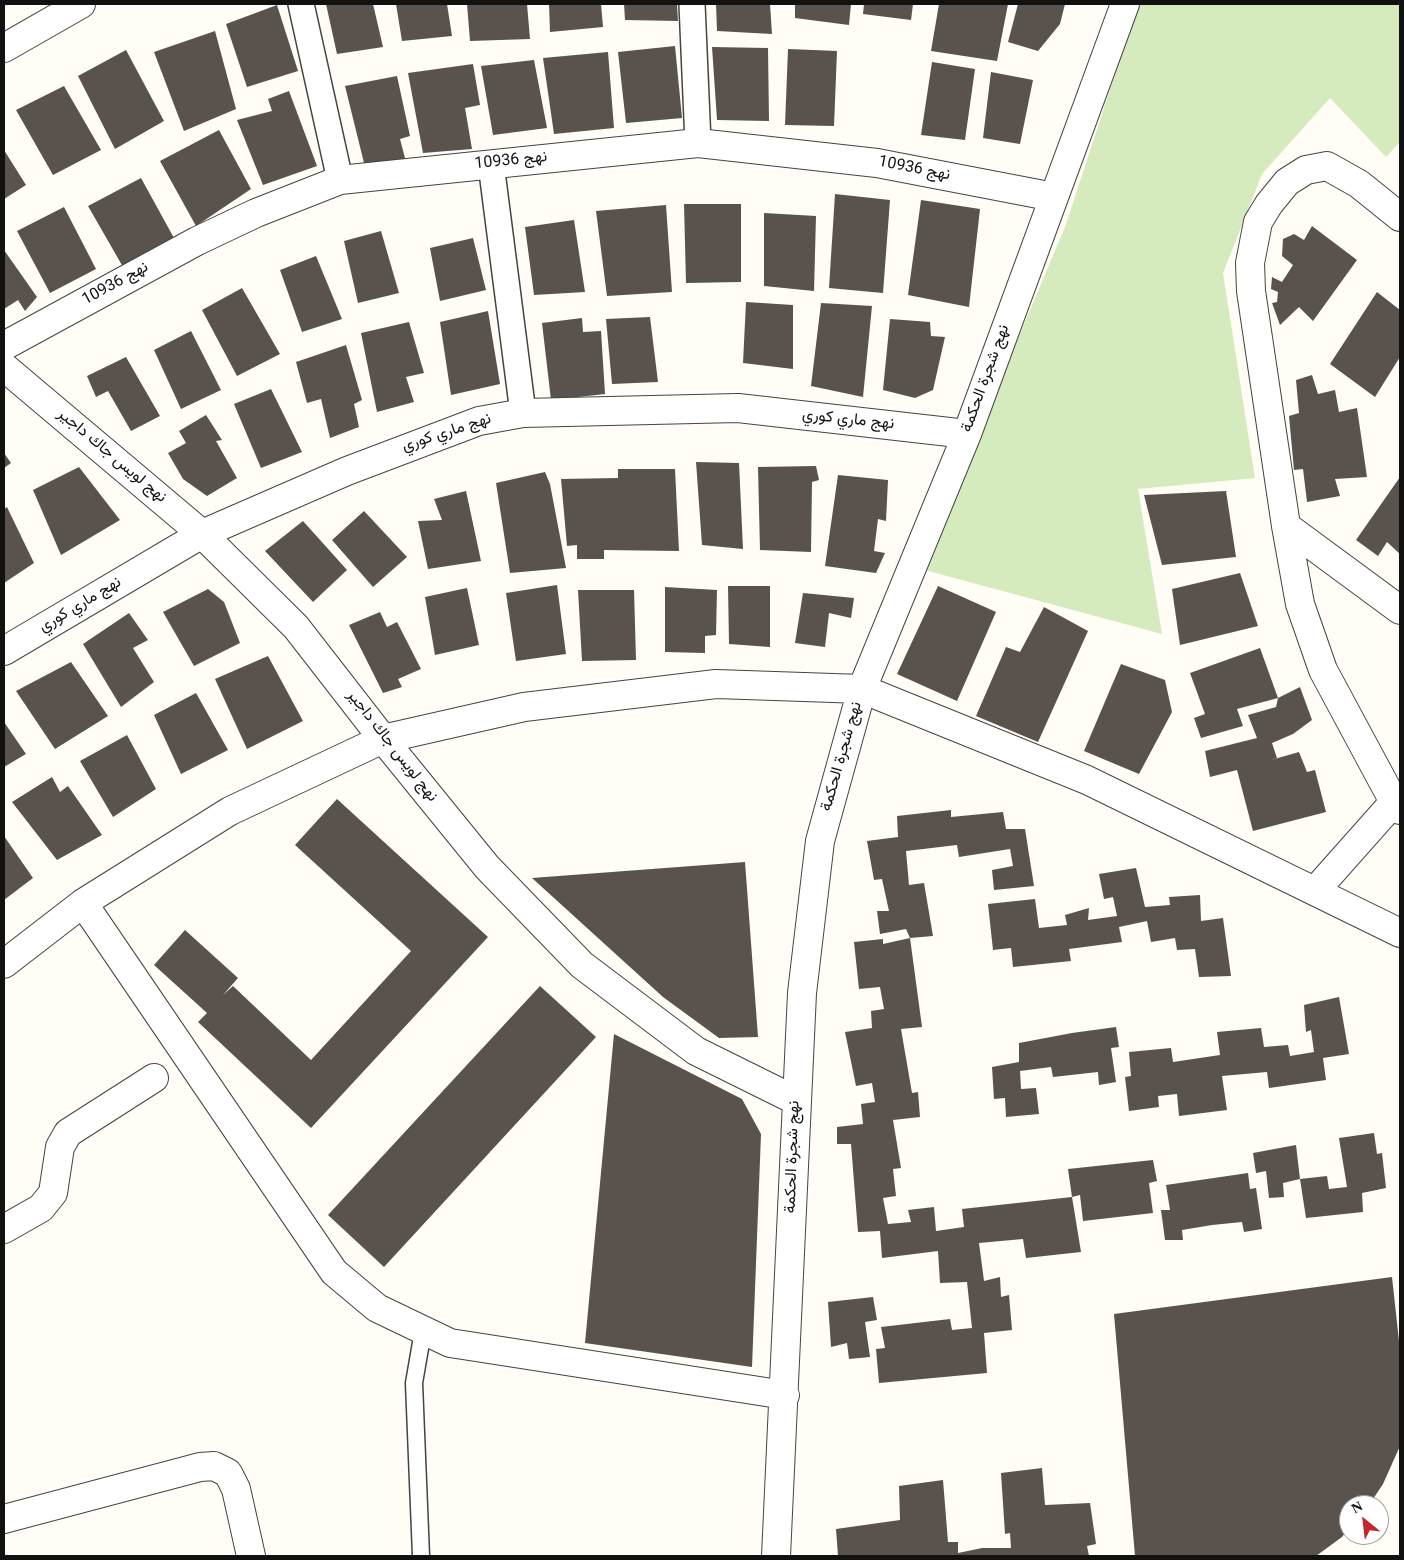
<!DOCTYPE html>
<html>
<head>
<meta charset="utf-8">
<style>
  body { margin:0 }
  #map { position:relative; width:1404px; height:1560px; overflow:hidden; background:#fffdf5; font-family:Georgia,serif }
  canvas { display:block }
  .frame { position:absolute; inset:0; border:5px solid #111; pointer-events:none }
  .north { position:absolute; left:1339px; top:1495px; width:50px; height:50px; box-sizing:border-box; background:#fff; border:1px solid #a0a0a0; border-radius:50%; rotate:331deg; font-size:14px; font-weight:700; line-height:20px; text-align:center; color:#111 }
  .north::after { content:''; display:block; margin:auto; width:18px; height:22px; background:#c4262e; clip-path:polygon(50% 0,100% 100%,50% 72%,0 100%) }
</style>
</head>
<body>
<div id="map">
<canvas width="1404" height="1560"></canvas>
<div class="frame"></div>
<div class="north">N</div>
</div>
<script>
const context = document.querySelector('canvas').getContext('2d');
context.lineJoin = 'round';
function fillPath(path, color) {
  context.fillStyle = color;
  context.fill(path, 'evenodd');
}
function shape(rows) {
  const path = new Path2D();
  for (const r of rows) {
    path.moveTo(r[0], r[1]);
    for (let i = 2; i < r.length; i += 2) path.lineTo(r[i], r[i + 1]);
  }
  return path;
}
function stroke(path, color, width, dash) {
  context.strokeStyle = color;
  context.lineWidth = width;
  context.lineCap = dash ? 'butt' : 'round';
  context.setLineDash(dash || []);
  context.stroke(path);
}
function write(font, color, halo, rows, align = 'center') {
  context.font = font + ' Georgia,Vazirmatn,serif';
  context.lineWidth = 5;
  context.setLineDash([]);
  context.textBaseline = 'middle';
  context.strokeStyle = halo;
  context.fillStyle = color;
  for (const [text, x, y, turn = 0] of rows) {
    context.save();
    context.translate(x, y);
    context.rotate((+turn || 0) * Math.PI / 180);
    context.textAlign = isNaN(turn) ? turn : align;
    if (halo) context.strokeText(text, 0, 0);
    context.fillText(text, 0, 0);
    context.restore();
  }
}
fillPath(shape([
  [1138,4,1400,4,1400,142,1386,157,1330,98,1262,174,1223,273,1255,478,1138,489,1162,634,921,569,1065,227]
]), '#d5ebbd');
fillPath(shape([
  [326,4,373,4,383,47,337,54],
  [396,4,447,4,452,36,402,41],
  [467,4,527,4,530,39,470,41],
  [549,4,601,4,603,27,550,32],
  [624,4,677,4,678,21,625,20],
  [716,4,770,4,772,34,717,31],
  [795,4,851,4,849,25,795,18],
  [864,4,913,4,911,20,863,14],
  [939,4,1008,4,997,61,931,51],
  [1018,4,1065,4,1060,24,1038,51,1008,42],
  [277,5,298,71,247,87,226,24],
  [215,31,236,109,184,131,154,52],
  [675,46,682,118,626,123,618,52],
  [712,47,768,48,769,121,717,120],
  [788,49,837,51,834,126,785,125],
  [126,50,164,121,115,149,78,76],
  [608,52,614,128,554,134,543,58],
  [534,60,547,128,493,135,481,66],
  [932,62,975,69,965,140,921,135],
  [473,64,480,105,465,108,472,149,423,153,408,73],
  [991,72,1033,80,1020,144,983,138],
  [397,76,410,136,400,139,406,162,365,167,345,86],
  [64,86,101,150,53,175,16,110],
  [289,91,317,166,263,185,237,120,272,111,268,99],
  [219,130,251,189,196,226,160,161],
  [4,150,26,185,4,199],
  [141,178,174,238,123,267,88,206],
  [835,194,890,200,883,293,829,288],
  [921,200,980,209,969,307,908,295],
  [684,204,741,204,741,282,686,283],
  [666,205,672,292,607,296,596,211],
  [64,207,96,269,50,293,17,231],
  [764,213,816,216,814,291,764,286],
  [574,220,585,292,534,295,525,227],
  [1312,226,1357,260,1313,321,1299,307,1280,325,1272,303,1277,302,1278,292,1271,289,1272,277,1282,282,1293,265,1282,256,1283,239,1294,234,1304,240],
  [381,231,399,293,358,303,344,241],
  [473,238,486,290,440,301,430,248],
  [4,250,37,297,25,311,18,300,4,309],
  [316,256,342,319,302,332,280,270],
  [242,288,280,354,237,376,202,310],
  [1377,292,1400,310,1400,357,1375,397,1330,364],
  [746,302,793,305,793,369,743,363],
  [821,303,872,306,863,397,811,386],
  [488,311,500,384,451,395,440,322],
  [650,317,658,382,612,384,606,319],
  [582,318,583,332,601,331,605,394,551,400,542,323],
  [890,319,930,322,931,336,945,337,933,390,915,398,883,390],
  [409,322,424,373,406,377,414,402,377,412,361,333],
  [191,331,221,390,181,409,154,350],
  [346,345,362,400,354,404,359,427,330,438,321,399,307,403,296,362],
  [126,357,160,416,131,431,108,391,96,397,87,376],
  [1312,375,1318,394,1335,390,1339,412,1357,408,1367,477,1335,479,1340,496,1307,502,1303,469,1294,470,1289,416,1299,413,1296,380],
  [271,389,302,452,261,468,234,404],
  [206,415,222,440,216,441,237,478,207,496,183,479,168,453,186,443,179,431],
  [4,453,11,463,4,468],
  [696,462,739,463,743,549,702,545],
  [816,466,819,480,812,482,811,552,760,550,758,467],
  [79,467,120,520,61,555,33,490],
  [618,469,675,469,679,551,604,550,604,559,577,559,577,545,567,546,561,479,618,478],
  [545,472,550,484,566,568,510,573,496,483],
  [838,475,888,480,886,521,878,519,874,551,885,553,876,573,825,566],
  [1400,477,1400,554,1387,542,1378,556,1356,540],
  [466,491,481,561,428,569,418,521,442,520,434,499],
  [1226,491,1236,557,1162,565,1144,495],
  [7,507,34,563,4,583,4,509],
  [364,511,407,557,373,587,332,540],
  [303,521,347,570,313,602,265,551],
  [1240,573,1258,626,1180,645,1172,589],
  [557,585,566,654,516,661,506,593],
  [728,586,770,586,770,647,729,644],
  [938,586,996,612,957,701,897,674],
  [665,587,717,590,716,635,705,636,705,653,665,652],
  [467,588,479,645,435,655,425,597],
  [208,589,224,602,240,643,194,666,163,612],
  [578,590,634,590,636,660,582,661],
  [803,593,854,598,851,618,829,613,825,647,795,643],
  [1044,607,1088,631,1038,742,976,716,1006,647,1020,652],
  [380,612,387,627,397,622,421,669,398,679,402,687,383,693,349,625],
  [129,613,148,640,133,648,154,682,121,707,83,644],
  [1260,648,1278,698,1237,709,1243,726,1201,738,1194,718,1205,714,1190,673],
  [268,656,303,721,247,749,215,679],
  [71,662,108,716,55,749,16,691],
  [1121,664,1165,680,1172,712,1139,774,1084,751],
  [1300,687,1312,720,1293,734,1272,743,1277,758,1271,760,1299,752,1307,772,1315,770,1326,812,1253,831,1237,770,1210,777,1205,751,1257,738,1248,715,1276,707,1278,698],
  [196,693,228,750,181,774,154,715],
  [4,722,26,754,4,767],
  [127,735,156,789,113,817,80,761],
  [52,777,60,792,68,786,102,835,57,860,12,802],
  [337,799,488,937,311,1128,198,1022,207,1013,154,965,185,930,238,978,223,995,233,986,311,1060,411,951,295,845],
  [951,810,951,817,1003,812,1006,829,1025,829,1034,886,994,890,992,870,1013,866,1010,849,959,857,957,845,906,851,909,885,924,883,933,936,910,938,922,1027,901,1029,912,1093,918,1092,920,1117,893,1120,901,1168,893,1169,896,1196,883,1198,888,1224,911,1222,908,1210,934,1207,936,1231,964,1227,962,1209,1072,1197,1081,1252,1026,1258,1023,1239,979,1243,984,1281,1000,1277,1001,1297,1009,1295,1012,1330,984,1333,987,1373,879,1383,876,1349,885,1348,881,1327,950,1319,952,1330,972,1328,967,1282,940,1283,938,1251,882,1258,880,1231,858,1232,851,1144,837,1144,837,1127,863,1124,861,1104,875,1102,872,1083,856,1086,845,1032,872,1028,871,1011,884,1009,880,987,859,989,854,942,883,939,883,944,910,938,906,929,880,934,877,911,889,911,882,879,874,880,867,841,898,837,897,816],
  [4,836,33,878,4,900],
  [745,862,758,1037,719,1038,663,997,532,878],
  [1136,868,1145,907,1170,905,1169,897,1200,895,1201,921,1223,918,1231,976,1199,977,1195,949,1177,950,1175,938,1151,942,1147,921,1119,927,1122,942,1069,949,1071,961,1013,967,1011,948,993,950,988,904,1035,899,1039,928,1067,925,1065,915,1089,908,1088,920,1117,916,1113,897,1104,899,1099,874],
  [540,986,596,1037,384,1267,328,1215],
  [1339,997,1349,1054,1323,1058,1326,1080,1269,1088,1267,1072,1222,1076,1227,1110,1179,1116,1177,1094,1158,1096,1159,1107,1129,1111,1125,1077,1131,1076,1129,1052,1171,1048,1173,1062,1220,1055,1217,1032,1261,1028,1264,1047,1288,1045,1290,1056,1314,1052,1311,1030,1306,1032,1304,1005],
  [1116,1027,1119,1047,1111,1048,1116,1082,1099,1085,1098,1072,1053,1077,1051,1067,1020,1071,1021,1089,1036,1088,1039,1114,1006,1117,1005,1098,994,1099,992,1067,1019,1062,1019,1043,1072,1033],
  [614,1034,742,1099,761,1134,752,1367,585,1343],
  [1374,1133,1377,1154,1382,1153,1386,1188,1362,1193,1363,1212,1306,1218,1300,1179,1327,1176,1329,1189,1347,1187,1339,1138],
  [1296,1145,1300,1179,1283,1183,1284,1197,1269,1198,1266,1171,1256,1173,1253,1153],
  [1153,1160,1157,1181,1149,1183,1153,1213,1083,1221,1080,1195,1072,1197,1068,1169],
  [1248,1173,1250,1189,1256,1188,1262,1229,1244,1232,1242,1222,1212,1225,1182,1230,1183,1240,1165,1240,1161,1210,1170,1210,1166,1185],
  [1392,1277,1400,1350,1400,1446,1383,1484,1369,1505,1349,1505,1349,1528,1342,1537,1316,1556,1135,1556,1114,1314],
  [873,1297,877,1320,865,1322,870,1357,849,1359,847,1343,831,1347,828,1302],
  [1042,1468,1045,1505,1090,1503,1096,1544,1087,1546,1089,1556,838,1556,836,1529,900,1520,899,1486,943,1480,948,1542,958,1542,958,1553,982,1548,1011,1548,1010,1533,1005,1534,1001,1473]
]), '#5a524d');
const service = shape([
  [421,1556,414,1383,423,1331]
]);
const pedestrian = shape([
  [301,4,340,180],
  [692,4,698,143],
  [491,164,523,413]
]);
const minor = shape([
  [4,48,81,4],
  [1400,217,1359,184,1327,166,1306,170,1287,182,1269,204,1258,222,1250,263,1251,291,1286,526,1300,604,1323,670,1394,802,1400,810],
  [4,346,197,241,256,213,340,180,698,143,877,163,1054,197],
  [4,367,202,534,296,627,383,739,487,867,582,965,696,1051,797,1101],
  [1286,526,1400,610],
  [4,651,202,534,347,471,479,421,523,413,738,408,967,434],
  [1315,891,1394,802],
  [83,903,334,1272,377,1308,450,1343,785,1395],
  [4,964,83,903,230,811,383,739,524,707,716,684,862,689,1087,780,1400,933],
  [4,1229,41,1208,53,1193,60,1147,68,1133,154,1078],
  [4,1519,200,1467,214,1466,228,1473,236,1489,251,1556],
  [776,1556,802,993,820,841,862,689,967,434,1125,4]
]);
stroke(service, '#444', 19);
stroke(pedestrian, '#444', 28);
stroke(minor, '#444', 30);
stroke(service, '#fff', 16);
stroke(pedestrian, '#fff', 25);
stroke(minor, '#fff', 28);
write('16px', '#111', '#fff', [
  ["نهج 10936",511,162,-6],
  ["نهج 10936",914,170,11],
  ["نهج 10936",116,285,-29],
  ["نهج شجرة الحكمة",987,379,-70],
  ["نهج ماري كوري",848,421,6],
  ["نهج ماري كوري",447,434,-18],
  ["نهج لويس جاك داجير",111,457,40],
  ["نهج ماري كوري",81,606,-31],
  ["نهج لويس جاك داجير",391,747,52],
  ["نهج شجرة الحكمة",843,757,-74],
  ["نهج شجرة الحكمة",794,1157,-88]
]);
</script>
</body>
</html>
